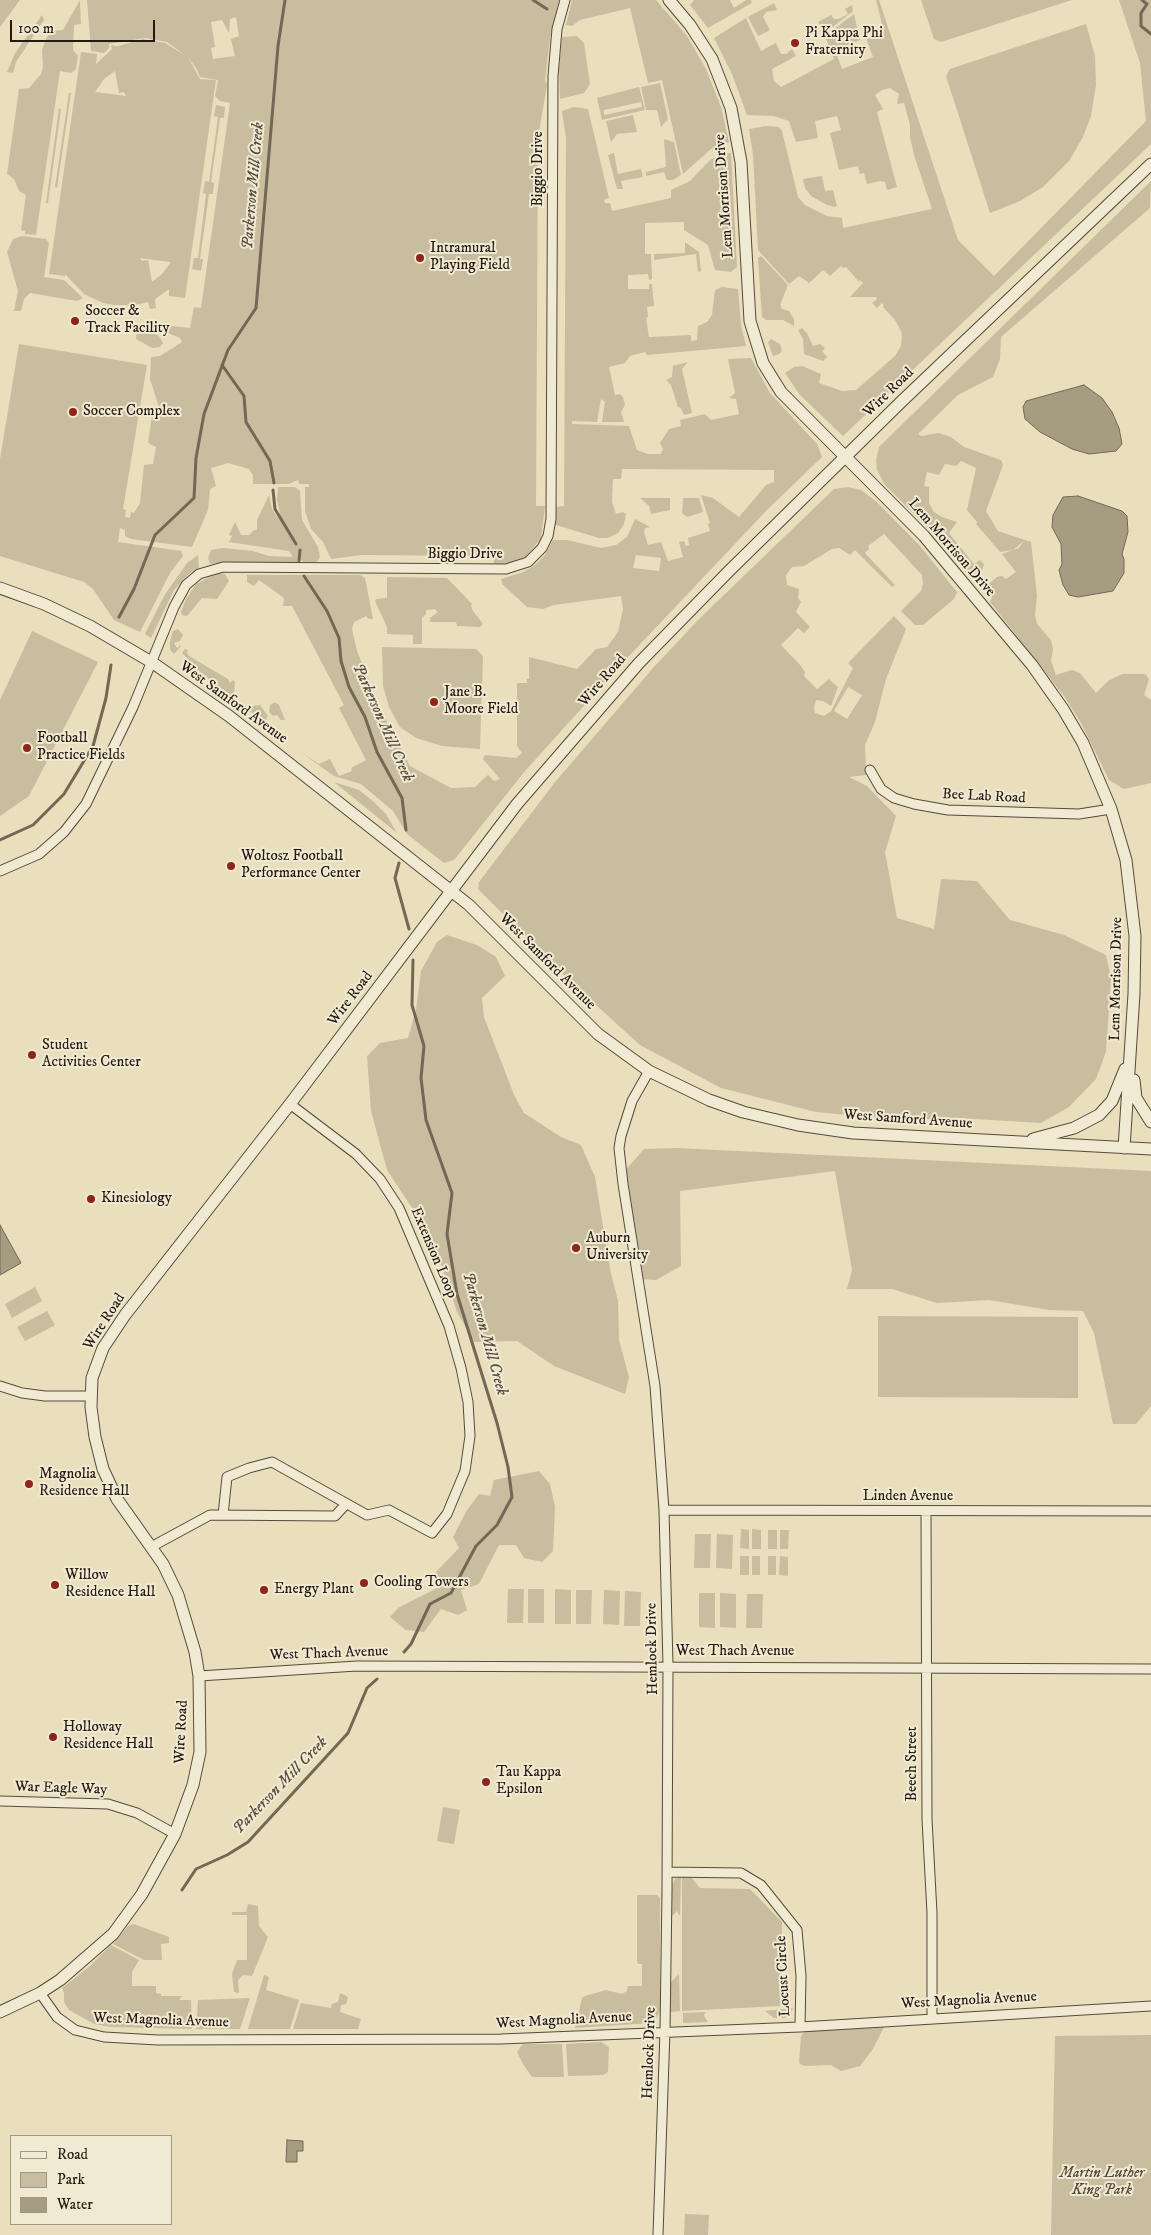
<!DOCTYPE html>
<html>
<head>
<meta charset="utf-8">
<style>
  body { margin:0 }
  #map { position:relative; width:1151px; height:2235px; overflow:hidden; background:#e9dfbc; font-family:"IM FELL DW Pica",serif }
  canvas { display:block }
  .legend { position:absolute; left:10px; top:2135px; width:162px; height:90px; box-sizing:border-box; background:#f1ead3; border:1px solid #9f9685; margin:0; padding:6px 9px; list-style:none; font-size:15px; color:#241910 }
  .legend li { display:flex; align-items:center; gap:10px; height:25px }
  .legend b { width:25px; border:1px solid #9f9685 }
  .scale { position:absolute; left:10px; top:20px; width:145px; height:22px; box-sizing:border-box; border:2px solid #241910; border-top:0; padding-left:6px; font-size:15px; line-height:18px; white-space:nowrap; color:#241910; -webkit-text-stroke:4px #f1ead3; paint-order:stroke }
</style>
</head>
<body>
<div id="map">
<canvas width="1151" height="2235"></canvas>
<ul class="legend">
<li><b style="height:6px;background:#f1ead3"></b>Road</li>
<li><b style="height:14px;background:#c8bd9f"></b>Park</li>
<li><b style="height:14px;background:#a69c82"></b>Water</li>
</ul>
<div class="scale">100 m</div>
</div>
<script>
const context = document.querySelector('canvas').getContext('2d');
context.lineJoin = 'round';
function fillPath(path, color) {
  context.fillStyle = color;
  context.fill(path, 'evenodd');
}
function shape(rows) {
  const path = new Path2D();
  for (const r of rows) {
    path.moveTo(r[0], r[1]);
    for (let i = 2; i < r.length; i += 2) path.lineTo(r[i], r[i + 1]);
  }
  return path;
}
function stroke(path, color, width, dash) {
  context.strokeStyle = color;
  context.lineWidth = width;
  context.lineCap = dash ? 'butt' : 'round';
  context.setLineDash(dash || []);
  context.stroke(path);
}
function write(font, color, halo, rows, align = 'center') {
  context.font = font + ' "IM FELL DW Pica",serif';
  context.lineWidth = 4;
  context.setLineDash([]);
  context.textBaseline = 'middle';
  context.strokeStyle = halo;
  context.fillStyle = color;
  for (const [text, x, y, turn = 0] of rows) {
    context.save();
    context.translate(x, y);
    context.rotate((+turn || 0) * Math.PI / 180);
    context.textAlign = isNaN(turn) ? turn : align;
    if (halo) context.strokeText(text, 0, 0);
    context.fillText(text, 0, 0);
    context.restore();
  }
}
fillPath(shape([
  [0,0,20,0,0,27],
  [80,0,81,24,74,25,73,50,78,56,76,69,71,73,60,71,36,235,25,234,25,231,21,230,26,195,19,191,14,179,7,174,19,89,29,88,41,74,43,67,42,50,46,39,51,31,63,30],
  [87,0,559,0,550,38,545,80,547,85,538,138,536,506,545,506,541,538,526,557,508,564,494,564,494,556,362,555,331,559,323,542,311,529,305,511,305,487,309,487,309,484,299,484,298,480,289,484,253,484,253,475,249,469,228,463,211,468,216,486,210,489,208,510,192,547,131,539,125,536,125,530,120,528,118,542,181,551,183,556,170,573,140,632,114,620,93,589,84,582,0,556,0,459,19,344,147,365,123,509,126,510,125,517,130,518,131,512,134,513,140,503,144,465,153,464,156,447,148,443,153,409,160,410,150,379,151,357,160,356,182,342,180,338,168,333,166,329,171,326,190,328,194,307,201,308,230,103,220,101,215,96,218,80,200,77,196,68,188,57,200,79,216,80,185,298,169,296,169,289,155,299,156,308,150,309,148,302,135,305,114,305,103,303,84,294,65,274,65,276,49,274,81,52,97,54,96,64,112,49,111,45,118,46,143,39,165,43,186,56,167,42,145,38,109,44,109,48,104,53,91,51],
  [236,17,239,36,231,39,235,56,213,59,211,48,215,47,211,22,222,20,229,33,230,19],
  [115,71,119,93,124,92,126,96,95,92,104,79],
  [140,258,170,262,171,262,162,274,152,282,148,260,142,261],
  [572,0,656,0,687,36,706,69,721,107,729,142,711,149,683,174,662,80,648,83,630,8,580,20,572,26,566,25],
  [694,0,730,0,734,8,746,0,751,0,752,3,708,28,690,5],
  [876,0,879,0,958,240,994,276,1146,121,1140,63,1119,0,1151,0,1151,144,843,436,800,395,785,373,794,367,802,366,821,374,819,383,842,391,856,390,895,356,901,346,902,333,895,320,883,307,884,305,882,303,877,308,872,303,877,299,876,297,850,297,863,283,860,280,859,282,846,267,843,268,841,266,830,276,823,270,809,283,799,276,789,284,758,250,753,155,749,129,766,126,779,127,782,131,798,197,805,205,827,216,842,218,843,228,932,209,914,155,910,137,910,125,904,103,897,104,899,94,890,88,882,90,875,95,883,109,877,112,897,187,887,190,885,182,880,181,867,184,864,173,860,174,858,166,839,170,830,133,841,130,837,116,815,121,818,138,796,142,789,121,774,116,747,115,732,74,714,38,746,18,761,51,776,43,781,54,786,54,792,49,796,56,772,69,774,81,781,87,834,59,825,36,854,14,860,40,835,50,842,69,873,57,866,38,884,32],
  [921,0,1072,0,941,42,934,39],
  [774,3,777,10,766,12,763,17,770,30,758,36,748,17],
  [852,5,853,11,824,34,818,22,831,15,834,19,839,19,848,14,845,9],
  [42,15,44,20,16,62,13,73,7,72,15,53],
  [1086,24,1095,56,1096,85,1091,116,1083,137,1069,161,1043,187,1020,201,990,213,946,76,950,69],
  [577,36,584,43,590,84,584,93,560,99,559,68,562,37],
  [660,83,668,119,661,127,657,110,646,110,641,87],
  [639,87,645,110,602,120,597,98],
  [641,102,642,107,604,115,604,110],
  [69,93,71,93,57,188,55,187],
  [216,105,225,107,224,118,220,118,211,182,214,183,213,194,209,194,200,259,203,259,201,271,192,269,194,258,198,258,206,194,203,193,205,181,209,182,218,117,214,116],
  [574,107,588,109,609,198,604,200,605,203,610,203,612,211,671,198,671,190,690,181,710,160,723,154,731,153,737,267,731,272,715,270,708,245,684,230,684,222,645,223,645,254,651,254,652,279,649,280,648,274,628,275,628,289,649,289,649,284,652,284,654,306,647,307,648,317,646,318,649,337,691,335,691,341,697,340,698,326,707,322,712,315,715,290,722,287,738,289,741,325,746,346,647,355,645,352,630,356,625,363,609,367,615,395,620,394,623,397,625,405,621,412,624,422,602,422,605,402,601,399,597,422,572,421,572,424,629,426,637,450,648,454,661,454,663,449,660,443,669,429,681,426,680,420,705,414,711,420,739,414,736,399,729,398,735,393,728,359,751,358,770,393,817,444,822,457,767,510,629,656,525,771,454,860,444,863,407,834,393,811,361,784,334,776,299,751,319,764,330,759,339,776,352,771,351,768,366,760,339,708,344,705,292,606,283,606,284,598,259,580,254,586,247,582,247,575,360,575,365,578,373,619,369,619,366,616,354,622,352,629,357,651,381,710,410,766,451,788,475,787,488,775,494,781,500,779,483,759,485,755,516,758,522,753,517,746,517,683,527,683,527,679,529,679,529,657,577,669,596,649,607,647,618,632,623,609,621,596,554,605,543,609,527,607,502,584,501,579,523,572,535,565,545,555,553,540,567,540,601,548,616,545,627,537,635,519,650,527,645,528,644,532,648,545,661,542,668,561,683,557,679,542,684,541,686,546,689,545,688,538,710,531,708,524,710,523,701,495,713,498,739,517,766,485,774,482,774,470,622,469,621,479,613,479,612,502,616,514,623,512,626,514,624,524,618,533,608,538,599,538,556,525,556,507,564,506,566,138,562,111],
  [636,555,661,558,659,571,633,568],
  [59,108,61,109,48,203,46,203],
  [633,115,637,132,617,134,611,142,606,121],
  [664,139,674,142,681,175,673,180,667,180,664,172,646,176,646,172,666,167],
  [614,153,618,174,641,169,643,177,621,181,623,189,617,189,608,155],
  [822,176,825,191,833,190,837,206,835,207,827,205,811,196,805,188,803,179],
  [1151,181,1150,208,1001,337,1000,359,993,377,958,395,918,434,922,436,938,433,951,437,964,447,1001,460,1003,465,986,511,998,531,1031,542,1037,596,1035,615,1037,624,1051,640,1053,649,1051,661,1056,675,1072,670,1080,673,1096,693,1108,681,1122,674,1145,674,1149,679,1144,695,1151,700,1151,783,1124,789,1109,780,1081,723,1064,696,990,602,992,598,987,594,989,584,997,577,1002,576,1006,579,1016,572,1002,554,1019,548,1024,541,1013,550,1000,552,976,524,977,522,967,510,976,468,961,461,956,466,945,464,939,475,927,472,924,486,929,487,929,503,934,512,942,517,957,522,949,533,974,564,980,560,984,564,981,574,972,576,966,572,941,541,885,485,877,470,876,460,879,447],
  [22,236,46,239,49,243,44,277,64,280,83,298,77,301,30,293,24,299,21,311,14,311,18,291,7,252,13,239],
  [685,242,699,252,701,271,698,272,696,254,654,260,654,254,685,253],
  [761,256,788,285,780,305,782,309,789,311,794,319,794,326,783,320,766,320,762,317,758,258],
  [802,328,807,333,813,346,820,344,825,348,822,351,827,357,823,361,804,354,803,339,798,330],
  [145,330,159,336,163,343,160,347,152,348,136,339,137,331],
  [771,339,780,344,782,351,779,354,773,356,768,342],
  [688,362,682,369,692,413,684,415,681,408,678,407,671,385,666,380,672,377,673,366],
  [278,487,295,487,300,491,302,520,318,547,320,557,317,562,303,562,301,559,299,563,225,562,210,564,208,558,211,550,223,548,253,551,269,556,293,557,289,551,229,542,232,536,229,535,235,522,241,535,249,535,254,530,257,530,257,520,269,495,272,509,278,518,280,513,277,500],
  [848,487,861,490,877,502,920,546,957,592,954,599,923,625,915,625,901,611,921,591,923,584,922,575,884,534,868,546,869,549,865,553,895,585,892,587,855,550,850,555,839,548,832,549,804,566,792,567,786,575,787,585,799,589,798,598,801,602,796,612,810,627,804,633,798,628,781,645,801,666,805,672,804,676,817,689,829,679,838,687,831,706,823,701,816,700,814,707,815,713,824,716,831,711,853,668,848,663,894,616,906,629,886,679,875,722,865,745,866,775,849,777,867,786,896,816,885,852,897,918,934,929,941,879,977,881,1010,920,1064,935,1106,955,1111,978,1106,1052,1096,1079,1069,1107,1041,1123,957,1118,901,1120,816,1112,721,1088,640,1045,573,984,478,889,479,882,555,782,653,668,699,619,834,489],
  [848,687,862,695,847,719,834,711],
  [640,498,670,498,670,510,651,514,649,506],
  [683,498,699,498,703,512,687,517,682,513],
  [198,555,199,568,190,573,174,590,151,638,145,634,164,596,187,563],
  [221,573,225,574,229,581,217,599,202,598,187,616,182,615,181,612,186,599,196,584,213,575],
  [387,577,447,578,472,604,471,606,473,611,483,624,480,627,457,626,456,622,430,622,430,618,438,612,435,609,426,610,426,614,422,618,422,644,413,644,413,635,387,634,387,627,375,601,376,599,387,598],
  [178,629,183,635,180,641,174,643,177,648,179,647,179,645,181,646,174,654,170,650,170,642,173,631],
  [32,631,98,662,29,796,0,816,0,700],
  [382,647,476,649,483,656,480,749,442,746,416,738,400,727,389,707,383,686],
  [185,649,188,650,187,653,189,656,228,679,230,683,233,680,235,682,234,695,240,703,248,707,260,705,268,716,265,721,271,728,198,670,182,653],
  [275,702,279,705,285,720,281,720,277,715,273,716,269,712,270,705],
  [334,782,359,790,373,801,386,814,397,833],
  [447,935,477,945,496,957,505,976,482,998,484,1017,514,1095,524,1113,561,1137,581,1145,595,1177,610,1269,618,1301,619,1340,629,1377,625,1394,554,1366,517,1341,474,1342,457,1312,432,1238,387,1170,371,1111,367,1056,380,1043,408,1038,416,1010,421,971,437,942],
  [676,1148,1151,1171,1151,1406,1136,1424,1113,1424,1094,1333,1083,1311,1049,1310,989,1300,937,1303,892,1289,847,1289,852,1270,835,1171,680,1191,681,1266,656,1280,639,1279,622,1174,644,1149],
  [35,1287,42,1301,12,1318,5,1304],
  [47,1311,55,1325,25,1341,17,1327],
  [878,1316,1078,1317,1078,1398,878,1397],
  [539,1471,550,1484,555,1507,553,1551,542,1562,524,1558,516,1545,499,1545,479,1584,461,1590,467,1610,458,1615,441,1609,424,1632,406,1630,390,1617,398,1608,441,1586,434,1574,459,1548,453,1537,467,1510,479,1494,490,1496,494,1480],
  [741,1529,749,1530,749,1549,740,1548],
  [752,1529,761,1530,761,1549,752,1549],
  [768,1530,777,1530,777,1549,768,1549],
  [780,1530,789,1530,788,1549,780,1549],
  [695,1534,711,1534,710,1568,694,1568],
  [717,1534,733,1535,732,1569,716,1568],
  [740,1556,749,1556,749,1575,740,1575],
  [752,1556,760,1556,760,1575,752,1575],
  [768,1556,776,1556,776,1575,768,1575],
  [780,1556,788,1557,788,1576,779,1575],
  [508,1589,524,1589,523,1623,507,1623],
  [528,1589,544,1589,544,1623,528,1623],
  [555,1589,571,1590,571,1624,555,1624],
  [576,1590,592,1590,591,1624,576,1624],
  [604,1590,620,1591,619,1625,603,1624],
  [625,1591,641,1592,640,1626,624,1626],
  [699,1593,715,1593,715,1628,699,1627],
  [720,1593,736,1594,736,1628,720,1627],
  [747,1594,763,1594,762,1628,746,1628],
  [443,1807,460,1810,454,1844,437,1841],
  [681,1877,680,1916,677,1911,672,1916,671,1886,676,1878],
  [682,1877,691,1877,700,1888,750,1889,782,1922,780,2006,682,2011],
  [637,1895,657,1895,660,1898,660,2011,656,2019,651,2023,575,2028,582,1998,585,1996,606,1990,622,1994,627,1991,628,1986,642,1986,642,1964,638,1964,637,1960],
  [248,1904,258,1906,259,1926,268,1937,252,1976,243,1975,238,1980,239,1993,234,1992,232,1974,237,1960,247,1960,247,1915,232,1915,232,1912,246,1912],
  [134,1924,169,1937,169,1943,161,1944,162,1960,144,1960,113,1944,128,1926],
  [111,1945,139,1960,132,1972,132,1986,156,1986,156,1993,161,1994,161,1996,182,1996,179,2000,191,2000,192,2029,111,2027,94,2024,69,2010,64,2002,64,1993,62,1988,90,1966],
  [679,1974,680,2011,670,2012,670,1983],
  [264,1975,269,1977,266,1990,299,2000,290,2029,248,2029],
  [340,1993,348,1997,346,2004,341,2005,340,2012,361,2019,358,2029,293,2029,301,2003,331,2008,332,2004,338,2002],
  [250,1998,240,2029,196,2029,198,2000],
  [793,2008,791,2013,785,2018,774,2018,765,2011],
  [705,2012,704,2016,708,2022,683,2023,683,2013],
  [884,2027,873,2049,860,2066,841,2071,831,2065,804,2066,799,2063,801,2036,805,2031],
  [1151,2035,1151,2235,1051,2235,1055,2036],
  [601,2042,609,2047,608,2072,603,2075,568,2076,566,2044],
  [523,2044,562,2044,564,2077,532,2077,523,2064,517,2052],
  [685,2214,709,2215,708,2235,684,2235]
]), '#c8bd9f');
const water = shape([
  [1084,385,1102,398,1112,412,1119,428,1122,444,1116,451,1089,454,1072,449,1040,432,1025,419,1023,407,1026,401,1084,385],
  [1078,496,1122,511,1127,516,1128,532,1122,554,1124,559,1124,573,1113,591,1078,597,1069,595,1063,585,1059,570,1062,564,1061,544,1052,527,1053,515,1063,497,1078,496],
  [0,1225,21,1263,0,1275,0,1225],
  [287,2140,303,2141,303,2151,297,2151,297,2162,286,2162,287,2140]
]);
fillPath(water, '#a69c82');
stroke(water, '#726854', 1);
stroke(shape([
  [533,0,547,9],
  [1142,0,1147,4,1141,13,1141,26,1151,34],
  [222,365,244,396,246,422,270,461,274,483],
  [273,490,275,509,296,544],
  [299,561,300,550],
  [304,576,327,611,339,638,341,661,349,687,365,717,377,752,402,798,406,830],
  [119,617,134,589,155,535,194,498,196,458,204,414,228,350,256,308,278,46,285,0],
  [0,840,33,825,64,794,93,746,106,698,111,665],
  [399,863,395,878,409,929],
  [404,1652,411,1644,430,1604,451,1593,476,1546,497,1525,512,1497,508,1467,497,1423,457,1294,447,1234,452,1193,426,1120,421,1078,424,1046,412,1005,413,960],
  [182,1890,196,1869,227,1855,248,1842,348,1733,367,1688,377,1679]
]), '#726854', 3);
const minor = shape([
  [870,770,881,789,894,798,914,804,948,810,1079,814,1111,809],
  [0,871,39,854,64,832,86,804,133,707,174,607,186,585,199,574,223,567,506,569,528,562,542,548,548,536,551,519,553,76,557,29,565,0],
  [649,1071,632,1101,621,1136,619,1148,623,1184,655,1386,664,1510,668,1665,667,1891,665,2031,658,2235],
  [0,1386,22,1393,45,1396,91,1396],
  [664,1510,1151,1511],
  [926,1511,927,1819,932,1913,932,2018],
  [223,1515,227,1477,249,1468,272,1462,367,1515,389,1510,432,1533,447,1514,465,1471,470,1436,468,1402,461,1368,449,1326,399,1208,380,1179,356,1154,290,1104],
  [151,1547,210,1515,335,1516,346,1504],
  [199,1676,357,1666,1151,1669],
  [0,1801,108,1804,137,1813,175,1834],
  [667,1872,741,1873,761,1885,797,1930,801,1976,800,2027],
  [40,1993,57,2017,75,2030,104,2037,158,2040,501,2039,800,2027,1151,2006]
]);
const tertiary = shape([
  [669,0,690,25,712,59,731,108,741,162,750,321,763,363,781,392,924,536,1032,665,1063,709,1083,743,1111,809,1126,860,1135,936,1134,994,1124,1148],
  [0,588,44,604,90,626,153,663,229,716,469,905,598,1034,649,1071,709,1100,743,1112,798,1125,853,1133,1151,1149],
  [1134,1080,1136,1098,1151,1122],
  [1033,1139,1074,1128,1099,1115,1112,1101,1125,1069],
  [0,2012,40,1993,60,1980,113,1934,142,1894,175,1834,193,1785,200,1752,199,1676,195,1652,178,1595,163,1564,117,1499,103,1469,95,1437,91,1407,92,1378,103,1348,125,1315,290,1104,517,804,639,663,729,571,902,401,1151,164]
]);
stroke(minor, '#554a3b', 11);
stroke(tertiary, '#554a3b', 13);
stroke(minor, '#f1ead3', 9);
stroke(tertiary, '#f1ead3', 11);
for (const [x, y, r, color] of [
  [795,43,5,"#8f2418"],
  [420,258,5,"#8f2418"],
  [75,321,5,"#8f2418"],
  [73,412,5,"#8f2418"],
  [434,702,5,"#8f2418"],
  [27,748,5,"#8f2418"],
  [231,866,5,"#8f2418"],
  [32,1055,5,"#8f2418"],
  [91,1199,5,"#8f2418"],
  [576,1248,5,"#8f2418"],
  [29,1484,5,"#8f2418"],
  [364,1583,5,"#8f2418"],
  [55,1585,5,"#8f2418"],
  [264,1590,5,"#8f2418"],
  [53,1737,5,"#8f2418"],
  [486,1782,5,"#8f2418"]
]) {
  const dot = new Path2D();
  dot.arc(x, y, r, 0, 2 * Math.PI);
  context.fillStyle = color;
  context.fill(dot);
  stroke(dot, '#f1ead3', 2);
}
write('15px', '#241910', '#f1ead3', [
  ["Pi Kappa Phi",805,34],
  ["Fraternity",805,51],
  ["Intramural",430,249],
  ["Playing Field",430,266],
  ["Soccer &",85,312],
  ["Track Facility",85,329],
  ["Soccer Complex",83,412],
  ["Jane B.",444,693],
  ["Moore Field",444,710],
  ["Football",37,739],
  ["Practice Fields",37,756],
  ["Woltosz Football",241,857],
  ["Performance Center",241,874],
  ["Student",42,1046],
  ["Activities Center",42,1063],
  ["Kinesiology",101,1199],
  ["Auburn",586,1239],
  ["University",586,1256],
  ["Magnolia",39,1475],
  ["Residence Hall",39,1492],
  ["Willow",65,1576],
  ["Residence Hall",65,1593],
  ["Cooling Towers",374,1583],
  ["Energy Plant",274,1590],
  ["Holloway",63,1728],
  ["Residence Hall",63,1745],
  ["Tau Kappa",496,1773],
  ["Epsilon",496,1790]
], 'left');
write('15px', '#241910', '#f1ead3', [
  ["Biggio Drive",539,169,-90],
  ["Lem Morrison Drive",725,196,-94],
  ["Wire Road",889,393,-44],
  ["Lem Morrison Drive",951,548,49],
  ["Biggio Drive",465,555],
  ["Wire Road",603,681,-49],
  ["West Samford Avenue",233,703,36],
  ["Bee Lab Road",984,797,3],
  ["West Samford Avenue",547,962,45],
  ["Lem Morrison Drive",1117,979,-89],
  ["Wire Road",351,999,-53],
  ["West Samford Avenue",908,1120,4],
  ["Extension Loop",433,1253,67],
  ["Wire Road",105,1322,-57],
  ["Linden Avenue",908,1497],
  ["Hemlock Drive",653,1649,-91],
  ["West Thach Avenue",735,1652],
  ["West Thach Avenue",329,1654,-2],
  ["Wire Road",182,1732,-87],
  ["Beech Street",913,1764,-90],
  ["War Eagle Way",61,1789,2],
  ["Locust Circle",784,1976,-93],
  ["West Magnolia Avenue",969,2001,-3],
  ["West Magnolia Avenue",161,2021,2],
  ["West Magnolia Avenue",564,2021,-3],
  ["Hemlock Drive",650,2053,-88]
]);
write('italic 15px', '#554a3b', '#f1ead3', [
  ["Martin Luther",1102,2174],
  ["King Park",1102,2191]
]);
write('italic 16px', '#584d3e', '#f1ead3', [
  ["Parkerson Mill Creek",254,186,-85],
  ["Parkerson Mill Creek",382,723,66],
  ["Parkerson Mill Creek",484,1334,74],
  ["Parkerson Mill Creek",281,1786,-46]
]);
</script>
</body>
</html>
